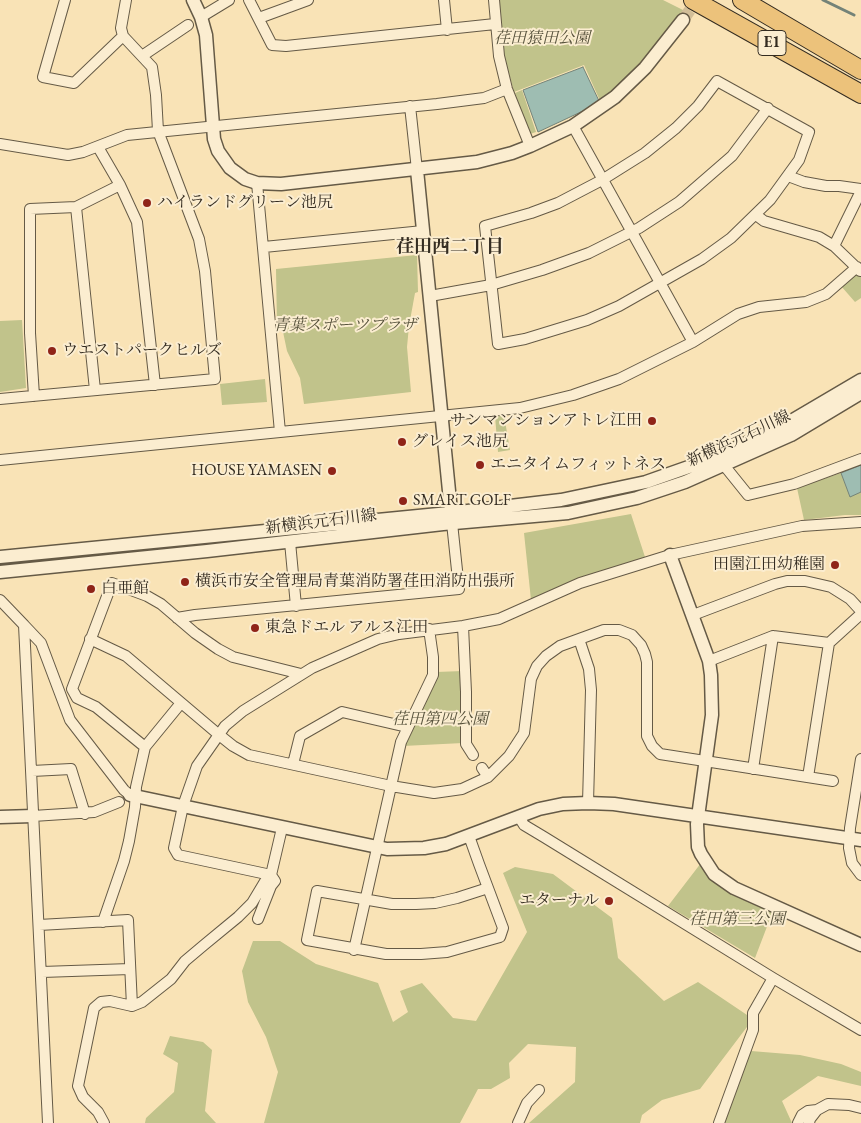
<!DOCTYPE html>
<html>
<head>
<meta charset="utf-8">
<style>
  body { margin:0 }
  canvas { display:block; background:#f9e3b6 }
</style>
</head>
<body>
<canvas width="861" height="1123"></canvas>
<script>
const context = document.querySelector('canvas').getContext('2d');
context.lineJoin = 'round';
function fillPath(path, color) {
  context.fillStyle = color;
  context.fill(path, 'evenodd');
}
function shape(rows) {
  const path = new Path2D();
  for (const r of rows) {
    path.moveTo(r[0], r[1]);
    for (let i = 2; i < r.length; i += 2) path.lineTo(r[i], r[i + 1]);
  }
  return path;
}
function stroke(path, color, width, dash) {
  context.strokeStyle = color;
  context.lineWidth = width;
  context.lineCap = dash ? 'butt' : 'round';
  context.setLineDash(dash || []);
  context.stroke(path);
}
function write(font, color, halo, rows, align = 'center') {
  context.font = font + ' "EB Garamond","Noto Serif JP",serif';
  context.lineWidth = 4;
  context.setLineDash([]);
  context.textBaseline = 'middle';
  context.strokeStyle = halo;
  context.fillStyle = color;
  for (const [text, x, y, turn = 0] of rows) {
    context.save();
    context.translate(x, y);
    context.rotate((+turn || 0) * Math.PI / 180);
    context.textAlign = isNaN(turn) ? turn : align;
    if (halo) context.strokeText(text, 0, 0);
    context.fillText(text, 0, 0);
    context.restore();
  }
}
fillPath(shape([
  [499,0,663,0,685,11,671,31,640,66,601,103,584,65,514,92,504,55],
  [522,90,536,132,530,134,515,93],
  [417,255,418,292,415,293,409,326,407,347,411,392,304,404,300,378,287,351,282,327,277,327,276,269],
  [859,271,861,273,861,298,855,302,841,286],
  [22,320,26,388,0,392,0,321],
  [265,379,267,402,222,405,220,384],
  [504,415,510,450,498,452,495,416],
  [841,473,850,496,861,492,861,515,845,515,804,520,797,488],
  [631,514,645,557,589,575,531,600,524,533],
  [463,671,463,743,403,746,436,672],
  [701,863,773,911,755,958,668,906],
  [515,867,553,874,612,918,618,958,664,1001,698,982,753,1019,700,1089,662,1100,642,1115,640,1123,529,1123,575,1082,576,1047,528,1044,509,1063,510,1078,491,1089,478,1089,460,1123,264,1123,278,1072,266,1037,248,1002,242,971,253,941,280,941,316,964,378,983,393,1022,408,1012,400,991,422,983,453,1018,476,1021,527,932,503,873],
  [170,1036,203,1042,212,1050,205,1111,216,1123,145,1123,146,1118,174,1092,178,1063,163,1054],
  [751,1051,800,1055,841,1064,861,1072,861,1086,818,1076,782,1101,792,1123,723,1123,737,1081]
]), '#c1c38b');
const water = shape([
  [583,67,600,103,538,132,523,90,583,67],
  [861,465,861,492,850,497,841,473,861,465]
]);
fillPath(water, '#9ebdb2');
stroke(water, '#748378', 1);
stroke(shape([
  [823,0,854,15]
]), '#748378', 3);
stroke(shape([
  [683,20,697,0]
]), '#d2be98', 12, [12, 6]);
const minor = shape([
  [65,0,43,77,74,83,123,36],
  [249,0,272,45,286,46,495,24],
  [444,0,447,30],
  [494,0,499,56,507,89,530,146],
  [201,17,229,0],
  [259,18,308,0],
  [142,56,188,25],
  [717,81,809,132,799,160,770,200,731,238,702,259,619,306,587,320,525,339,498,344,485,226,531,213,558,203,602,180,645,153,676,128,698,106,717,81],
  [410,106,417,170],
  [573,126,693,342],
  [0,144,68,155,83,152,127,135,437,104,484,98,507,89],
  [98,147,120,185,137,222,155,385],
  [788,176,804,182,826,186,839,186,861,189],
  [257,183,280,432],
  [76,207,95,390],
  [756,215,764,221,819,237,834,246,860,271],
  [834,246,861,191],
  [264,247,423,231],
  [430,296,491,285,542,270,589,253,639,228,679,202,732,156,768,108],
  [34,396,30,333,30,209,76,207,120,185],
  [0,399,215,379,205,271,199,239,158,131,156,95,152,67,123,36,121,28,126,0],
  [719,459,748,495,794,484,861,459],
  [0,460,520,408,573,395,619,379,693,342,738,314,759,307,806,302,826,294,857,267],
  [290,542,296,606],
  [0,600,24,625,48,1123],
  [693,615,775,584,787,581,805,581,831,587,850,599,861,611],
  [177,618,195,615,459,589,452,523],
  [24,625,41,643,70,720,124,790,130,795],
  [463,626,466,692,466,744,473,755],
  [90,639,126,656,218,734,233,746,249,755,391,786,434,793,462,789,488,777,509,756,524,733,531,679,537,666,546,656,560,646,604,630,619,630,632,635,641,645,645,654,647,662,647,736,652,746,660,754,833,781],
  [579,639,589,669,591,690,588,803],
  [709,661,773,636,829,643],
  [145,747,96,707,77,698,72,689,112,583,147,596,161,604,195,633,218,649,233,657,301,674],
  [861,759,850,828,849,848,852,863,861,875],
  [293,764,300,736,342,712,407,727],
  [482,768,488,777],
  [753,769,773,636],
  [32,771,71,769,85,814],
  [808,777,829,643,861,614],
  [33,816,94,812,119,802],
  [519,817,524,825,544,837,773,978,861,1030],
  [469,836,479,864,503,928,500,937,447,952,421,954,386,954,307,940,317,891,392,904,416,904,435,903,457,898,488,888],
  [258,919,271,886,275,881,271,875,178,855,174,848,183,806,197,766,225,726,243,711,312,668,378,639,399,634,463,626,499,619,580,583,670,555,802,526,861,522],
  [103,922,124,861,129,841,135,807,136,787,145,747,181,703],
  [39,925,128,920,132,1006],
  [354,950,401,742,433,675,433,657,429,629],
  [42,972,130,969],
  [104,1123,98,1112,83,1097,78,1086,94,1008,101,1002,110,1001,132,1006,142,1002,171,979,185,961,204,945,238,917,252,903,267,878,271,875,282,828],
  [518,1123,527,1103,539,1090],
  [719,1123,753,1030,753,1013,773,978],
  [798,1123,802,1115,808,1111,817,1110],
  [809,1123,810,1119,817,1110,828,1104,849,1105,861,1108]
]);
const tertiary = shape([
  [193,0,201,17,206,35,214,139,218,151,230,168,245,179,257,183,281,184,477,162,512,153,530,146,573,126,615,97,645,68,683,20],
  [417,170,452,521],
  [670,555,709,661,711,675,712,715,697,824,698,847,701,854,714,874,734,888,861,945],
  [0,557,459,512,561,500,646,482,717,457,788,423,861,380],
  [0,572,207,551,443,524,568,513,637,498,685,482,791,435,861,393],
  [130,795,387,849,424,848,446,844,539,809,563,804,588,803,614,804,861,840],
  [0,817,33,816]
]);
const motorway = shape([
  [693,0,861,94],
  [742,0,861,70]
]);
stroke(minor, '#655a46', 12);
stroke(tertiary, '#655a46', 15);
stroke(motorway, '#342c21', 20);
stroke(minor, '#fbedd0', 10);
stroke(tertiary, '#fbedd0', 12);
stroke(motorway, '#ecc27b', 18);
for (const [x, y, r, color] of [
  [147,203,5,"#8f2418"],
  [52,351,5,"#8f2418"],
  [652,421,5,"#8f2418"],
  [402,442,5,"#8f2418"],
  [480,465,5,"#8f2418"],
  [332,471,5,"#8f2418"],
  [403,501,5,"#8f2418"],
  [835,565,5,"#8f2418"],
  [185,582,5,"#8f2418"],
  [91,589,5,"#8f2418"],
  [255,628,5,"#8f2418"],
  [609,901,5,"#8f2418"]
]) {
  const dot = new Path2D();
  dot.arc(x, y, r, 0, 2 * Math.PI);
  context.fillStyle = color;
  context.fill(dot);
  stroke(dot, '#fbedd0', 2);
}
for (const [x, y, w] of [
  [772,43,28]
]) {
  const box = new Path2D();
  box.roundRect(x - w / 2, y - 12.5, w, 25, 4);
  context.fillStyle = '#fbedd0';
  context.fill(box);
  stroke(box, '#342c21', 1);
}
write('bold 15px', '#342c21', null, [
  ["E1",772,43]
]);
write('italic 16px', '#57523c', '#fbedd0', [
  ["荏田猿田公園",542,39],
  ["青葉スポーツプラザ",345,326],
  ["荏田第四公園",440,720],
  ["荏田第三公園",737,920]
]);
write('16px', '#342c21', '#fbedd0', [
  ["ハイランドグリーン池尻",157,203],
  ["ウエストパークヒルズ",62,351],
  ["サンマンションアトレ江田",642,421,"right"],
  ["グレイス池尻",412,442],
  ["エニタイムフィットネス",490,465],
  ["HOUSE YAMASEN",322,471,"right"],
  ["SMART GOLF",413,501],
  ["田園江田幼稚園",825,565,"right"],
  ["横浜市安全管理局青葉消防署荏田消防出張所",195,582],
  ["白亜館",101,589],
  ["東急ドエル アルス江田",265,628],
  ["エターナル",599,901,"right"]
], 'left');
write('16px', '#342c21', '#fbedd0', [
  ["新横浜元石川線",739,439,-25],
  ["新横浜元石川線",321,522,-7]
]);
write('bold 18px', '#342c21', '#fbedd0', [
  ["荏田西二丁目",450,247]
]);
</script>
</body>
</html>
